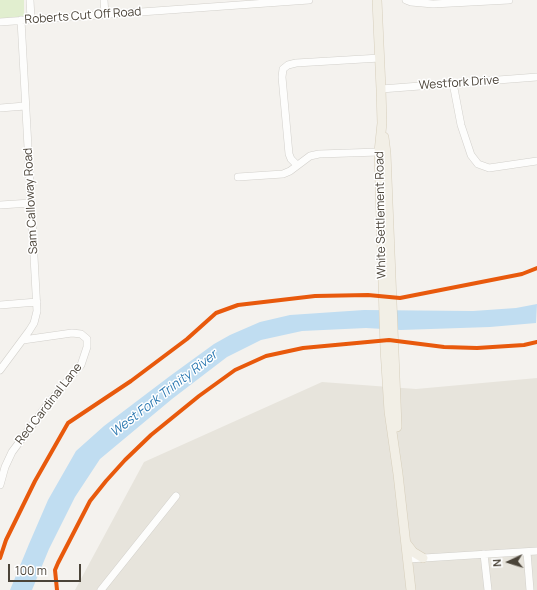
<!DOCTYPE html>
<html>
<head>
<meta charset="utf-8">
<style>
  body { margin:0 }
  #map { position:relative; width:537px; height:590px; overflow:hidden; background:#f4f2ee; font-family:Manrope,sans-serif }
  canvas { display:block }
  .north { position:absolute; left:489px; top:542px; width:40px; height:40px; -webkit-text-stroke:3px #fff; paint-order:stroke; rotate:266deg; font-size:11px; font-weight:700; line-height:16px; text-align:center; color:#4b4439 }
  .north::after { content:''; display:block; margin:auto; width:14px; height:18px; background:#4b4439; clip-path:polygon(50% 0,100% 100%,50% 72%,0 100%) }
  .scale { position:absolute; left:8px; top:564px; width:73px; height:18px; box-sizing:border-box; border:2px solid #4b4439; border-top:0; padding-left:5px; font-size:12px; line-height:14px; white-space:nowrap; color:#4b4439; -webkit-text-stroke:3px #fff; paint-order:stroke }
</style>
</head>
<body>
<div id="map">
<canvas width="537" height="590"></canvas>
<div class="north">N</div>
<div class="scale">100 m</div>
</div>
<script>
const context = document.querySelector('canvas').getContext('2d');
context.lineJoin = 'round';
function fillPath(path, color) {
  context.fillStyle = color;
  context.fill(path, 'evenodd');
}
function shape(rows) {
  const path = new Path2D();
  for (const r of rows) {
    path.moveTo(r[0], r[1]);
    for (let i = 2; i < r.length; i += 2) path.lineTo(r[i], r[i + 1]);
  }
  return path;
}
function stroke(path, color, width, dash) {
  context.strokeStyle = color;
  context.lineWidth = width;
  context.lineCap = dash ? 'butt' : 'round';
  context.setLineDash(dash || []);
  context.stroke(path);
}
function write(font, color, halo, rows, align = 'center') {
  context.font = font + ' Manrope,sans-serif';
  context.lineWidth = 3;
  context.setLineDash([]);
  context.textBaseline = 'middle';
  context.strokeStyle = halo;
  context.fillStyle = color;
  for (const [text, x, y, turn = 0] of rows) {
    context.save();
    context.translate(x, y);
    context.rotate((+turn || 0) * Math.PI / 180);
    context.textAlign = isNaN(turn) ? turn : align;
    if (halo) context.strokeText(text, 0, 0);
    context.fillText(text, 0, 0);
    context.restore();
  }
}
fillPath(shape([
  [537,378,537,590,75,590,144,462,322,382,416,389]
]), '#e7e4dc');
fillPath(shape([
  [0,0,24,0,24,17,0,19]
]), '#e1eecf');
fillPath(shape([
  [537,304,536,323,490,327,401,330,366,328,302,331,261,340,227,357,172,399,100,459,75,497,49,549,32,590,10,590,29,544,48,500,76,451,104,426,170,376,214,344,230,335,260,322,290,315,364,310,473,311,516,308]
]), '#c0ddf1');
const minor = shape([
  [30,0,31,19],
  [104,0,105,14],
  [406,0,411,2,433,4,509,0],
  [0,22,309,0],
  [453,83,461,125,471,155,478,164,489,168,537,161],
  [381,89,537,77],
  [0,108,25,106],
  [297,165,291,159,289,154,282,77,283,69,288,65,296,63,380,58],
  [238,177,283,174,290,171,310,156,319,154,379,152],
  [0,205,31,203],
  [0,305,37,302],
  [0,370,29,331,34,323,37,311,21,20],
  [0,485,5,467,12,452,50,401,81,365,87,347,87,339,81,334,72,333,23,340],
  [527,552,530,590],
  [484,554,488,590],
  [408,559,537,551],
  [101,590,176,496]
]);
const major = shape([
  [377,0,381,89,382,123,379,152,385,349,389,411,398,474,411,590],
  [384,137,386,153,397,427],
  [406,543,413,552,423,558]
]);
stroke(minor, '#d2d0cb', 8);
stroke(major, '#d6cebb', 10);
stroke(minor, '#fdfdfc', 7);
stroke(major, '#f2efe6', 9);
stroke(shape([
  [0,558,6,540,35,481,68,423,131,381,187,339,216,313,238,305,315,296,368,295,400,298,522,274,537,268],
  [57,590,55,570,58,563,90,501,106,481,125,460,151,435,199,396,235,370,266,356,303,348,389,340,444,347,477,348,524,345,537,342]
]), '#e8590c', 4);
write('12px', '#4b4439', '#fff', [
  ["Roberts Cut Off Road",83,16,-4],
  ["Westfork Drive",459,83,-4],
  ["Sam Calloway Road",31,201,-93],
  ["White Settlement Road",381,215,-91],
  ["Red Cardinal Lane",49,404,-52]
]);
write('italic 13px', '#2e7ab2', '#fff', [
  ["West Fork Trinity River",164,394,-38]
]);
</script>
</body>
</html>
